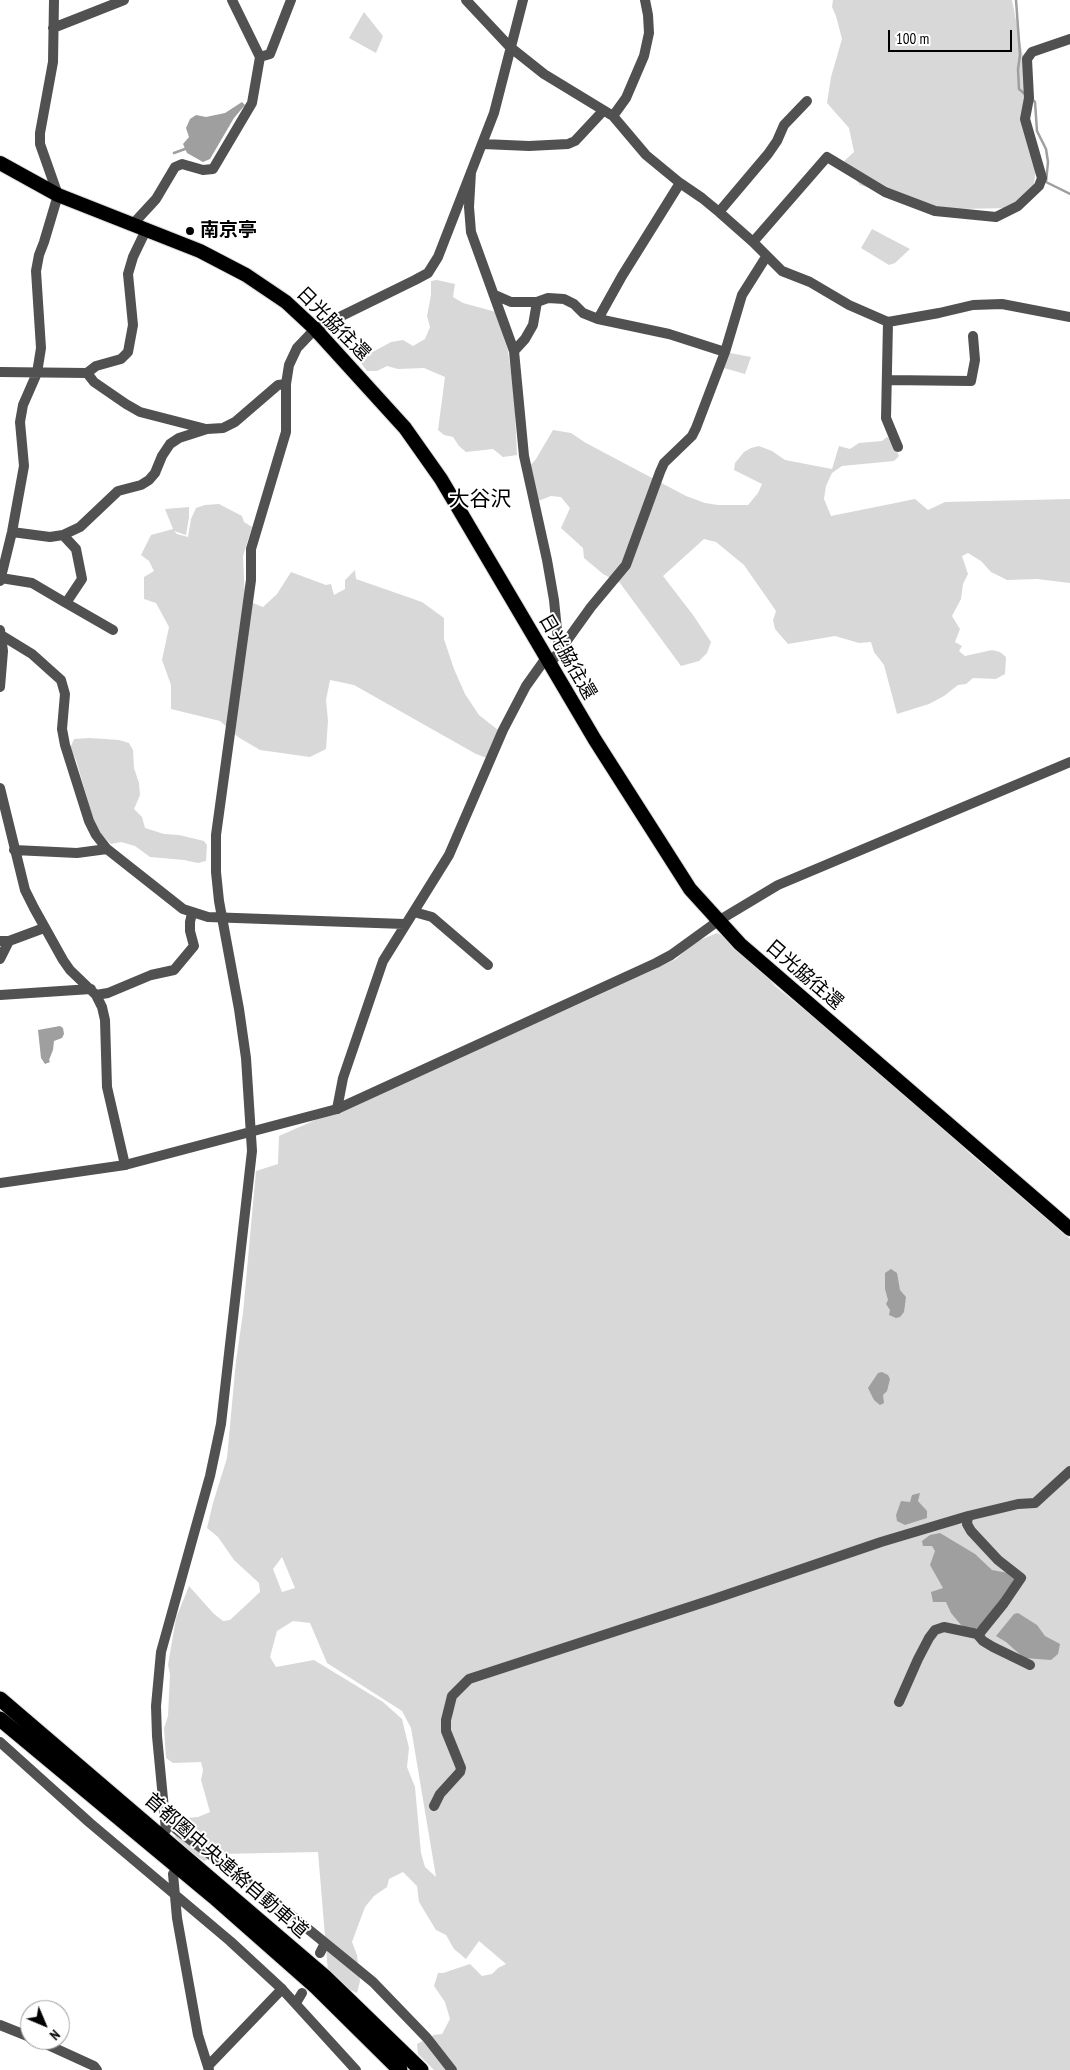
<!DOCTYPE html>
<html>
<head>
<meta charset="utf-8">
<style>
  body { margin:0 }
  #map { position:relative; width:1070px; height:2070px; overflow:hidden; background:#fff; font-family:"PT Sans Narrow",sans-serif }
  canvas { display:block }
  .north { position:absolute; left:20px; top:2000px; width:50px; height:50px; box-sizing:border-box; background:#fff; border:1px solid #999; border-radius:50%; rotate:135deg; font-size:14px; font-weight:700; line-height:20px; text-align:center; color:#000 }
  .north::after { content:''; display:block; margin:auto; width:18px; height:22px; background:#000; clip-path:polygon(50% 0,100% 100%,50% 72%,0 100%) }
  .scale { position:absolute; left:888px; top:30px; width:124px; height:22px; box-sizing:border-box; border:2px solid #000; border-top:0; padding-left:6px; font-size:15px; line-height:18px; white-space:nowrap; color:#000; -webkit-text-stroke:4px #fff; paint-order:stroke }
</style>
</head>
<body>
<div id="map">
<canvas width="1070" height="2070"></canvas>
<div class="north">N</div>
<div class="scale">100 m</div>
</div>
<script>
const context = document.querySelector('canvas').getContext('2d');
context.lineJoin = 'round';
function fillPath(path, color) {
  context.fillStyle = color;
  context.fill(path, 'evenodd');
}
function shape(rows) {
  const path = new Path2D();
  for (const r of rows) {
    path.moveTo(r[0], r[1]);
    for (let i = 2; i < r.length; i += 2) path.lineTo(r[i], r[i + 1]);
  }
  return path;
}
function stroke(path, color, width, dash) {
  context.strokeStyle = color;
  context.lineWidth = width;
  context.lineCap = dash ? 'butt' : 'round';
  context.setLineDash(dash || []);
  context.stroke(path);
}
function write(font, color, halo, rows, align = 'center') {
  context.font = font + ' "PT Sans Narrow","Noto Sans JP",sans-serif';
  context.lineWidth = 4;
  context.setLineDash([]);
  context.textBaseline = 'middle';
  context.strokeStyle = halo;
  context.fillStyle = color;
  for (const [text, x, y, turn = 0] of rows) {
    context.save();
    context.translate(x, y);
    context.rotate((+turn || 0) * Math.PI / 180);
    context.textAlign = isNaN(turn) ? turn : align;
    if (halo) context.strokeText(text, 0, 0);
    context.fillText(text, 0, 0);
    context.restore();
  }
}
fillPath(shape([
  [833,0,1012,0,1023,56,1026,104,1037,159,1034,184,1010,208,959,209,931,207,860,185,843,162,854,152,849,128,827,103,831,77,842,39,836,16,832,7],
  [364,12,383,36,376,53,349,38],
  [872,229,910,249,895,263,889,265,861,248],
  [437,280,455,284,453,297,463,303,496,312,508,351,514,393,517,455,503,457,493,449,466,452,459,446,453,437,444,435,438,430,445,377,424,368,398,369,387,366,377,371,367,371,361,363,369,354,391,342,403,340,413,346,425,339,430,327,427,316,431,295,431,281],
  [730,353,751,357,745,374,724,368],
  [553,430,571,433,586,443,686,496,705,503,718,505,748,505,758,493,762,484,734,470,735,463,744,452,751,448,759,446,772,451,785,460,832,469,839,446,850,449,859,443,882,441,887,437,892,440,899,456,894,461,842,466,832,473,826,486,824,499,831,516,915,499,928,510,945,502,1070,499,1070,583,1037,579,1007,580,991,572,981,561,968,553,962,556,968,574,963,584,961,599,952,616,960,629,955,642,962,646,959,651,965,656,992,650,1000,652,1006,657,1005,674,996,679,973,678,966,684,958,685,944,696,929,704,897,714,884,665,874,652,871,642,859,643,835,636,788,644,775,629,773,620,776,611,744,565,716,542,704,539,663,576,693,615,711,642,707,653,699,661,681,666,620,583,603,574,584,558,583,548,561,528,570,508,561,497,551,496,538,501,529,467,536,459],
  [219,504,242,516,244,522,252,527,243,556,245,600,263,607,277,594,291,572,326,585,331,584,334,595,345,589,345,580,355,570,356,579,422,602,444,618,444,639,454,669,465,694,479,715,498,730,487,758,476,754,354,685,330,680,326,700,328,721,326,749,310,757,260,750,238,737,220,721,171,709,171,685,162,660,169,627,156,603,144,599,144,577,154,571,149,561,141,555,151,535,173,529,165,509,189,507,189,517,186,535,174,531,177,534,188,537,191,519,196,508,205,505],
  [90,738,119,740,129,743,133,750,134,768,139,783,140,795,134,809,142,817,145,828,164,834,179,835,204,841,207,845,206,861,198,863,184,860,150,857,135,846,121,842,111,844,101,834,93,818,76,760,70,748,74,739],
  [717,933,729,939,755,963,775,986,887,1077,927,1114,956,1137,967,1151,1070,1239,1070,2070,434,2070,418,2054,417,2044,434,2035,442,2034,450,2019,445,2002,434,1986,438,1973,443,1973,470,1964,482,1976,492,1974,498,1968,506,1964,479,1941,466,1959,454,1949,446,1935,436,1930,419,1902,417,1886,403,1872,389,1879,387,1887,374,1896,365,1907,352,1942,357,1955,360,1981,357,1993,346,1988,328,1972,318,1852,220,1854,204,1861,191,1853,175,1837,180,1823,186,1818,198,1817,210,1812,201,1780,203,1770,201,1762,173,1763,166,1758,164,1728,168,1716,170,1674,168,1665,176,1618,189,1586,214,1614,223,1621,230,1620,260,1592,259,1583,234,1560,218,1537,207,1528,213,1503,227,1458,236,1361,243,1313,256,1171,278,1164,279,1136,590,999,676,959,695,942],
  [282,1557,295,1588,282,1592,273,1569],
  [293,1621,310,1623,327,1663,402,1711,411,1728,436,1877,425,1867,421,1853,415,1787,407,1767,409,1748,402,1719,383,1702,314,1660,276,1667,270,1657,277,1631]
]), '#d8d8d8');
fillPath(shape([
  [242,102,245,105,234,118,210,159,203,162,187,153,183,144,189,137,186,128,190,119,196,115,206,117,225,113],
  [60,1026,63,1028,64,1034,62,1038,54,1041,53,1050,49,1060,50,1062,45,1064,41,1058,38,1030],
  [891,1269,897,1273,900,1290,906,1297,904,1312,900,1317,896,1318,889,1315,890,1310,886,1304,888,1300,885,1289,885,1273],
  [882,1372,888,1375,890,1379,887,1391,883,1395,884,1403,880,1405,874,1400,868,1388,878,1373],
  [920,1493,918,1501,927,1511,927,1518,905,1525,897,1521,896,1515,901,1501,910,1502,912,1495],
  [940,1533,975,1554,992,1570,1008,1573,1019,1580,984,1623,973,1631,961,1625,951,1613,946,1602,933,1602,931,1592,943,1588,930,1565,935,1551,932,1546,923,1546,922,1541,930,1535],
  [1018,1613,1037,1625,1045,1636,1060,1644,1058,1654,1051,1660,1024,1658,1006,1642,996,1636,1014,1614]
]), '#9f9f9f');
stroke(shape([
  [1016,0,1020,55,1018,69,1019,89,1026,95],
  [1033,100,1035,102,1037,131,1046,149,1048,162,1046,182,1070,194],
  [174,153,185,149]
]), '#9f9f9f', 2.5);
const trunk = shape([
  [0,163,58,195,200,251,246,275,286,302,315,329,405,428,441,479,595,740,690,889,740,944,1070,1229]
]);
const motorway = shape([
  [0,1699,325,1977,421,2070],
  [0,1719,214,1897,316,1987,400,2070]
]);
stroke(trunk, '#dbdbdb', 16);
stroke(motorway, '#dbdbdb', 17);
stroke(shape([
  [466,0,510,47,544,74,613,116,646,155,680,183,702,198,719,212,753,242,782,271,810,282,849,305,888,322,939,313,973,305,1002,304,1070,317],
  [53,28,124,0],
  [260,57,270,54,291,0],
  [613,116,626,98,644,56,649,33,648,15,645,0],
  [483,144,529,146,568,144,575,141,603,111],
  [471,172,469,207,471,232,514,351,524,456,547,560,554,600,559,650],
  [719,212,768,154,777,141,784,125,807,101],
  [132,225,156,199,175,167,182,164,203,170,213,169,252,103,260,57,232,0],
  [753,242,827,157,885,192,935,211,996,217,1018,206,1039,186,1042,178,1025,119,1029,98,1027,59,1032,52,1070,39],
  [495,295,511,302,537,302,548,298,564,299,574,304,583,313,598,319,669,334,725,352],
  [598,319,622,276,680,183],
  [888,322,886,418,898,447],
  [315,329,415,280,428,273,438,257,494,113,523,0],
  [514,351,525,339,533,325,537,302],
  [0,372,87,373,94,382,126,404,140,412,206,429],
  [87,373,96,366,121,359,128,352,133,325,128,274,133,257,146,230],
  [888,380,971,381,975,360,973,336],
  [12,532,50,537,63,535,80,527,118,491,141,485,149,480,155,473,162,456,170,444,179,438,207,429,223,428,235,422,278,385,286,384],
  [1,578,32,583,66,603,82,579,76,549,63,535],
  [0,581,12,532,24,466,20,422,23,405,37,373,41,348,36,271,39,255,44,242,58,195,40,144,40,133,53,62,54,0],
  [66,603,113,630],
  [1,635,32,654,61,680,65,694,62,729,65,745,89,821,96,835,107,849,183,909,208,917,404,924],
  [550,664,591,607,626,565,660,472,664,463,692,436,696,428,725,352,742,295,766,257],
  [0,687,3,651,0,630],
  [0,788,25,890,34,908,63,960,70,970,96,995,102,1007,105,1020,107,1087,125,1165],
  [14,850,77,853,107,849],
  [414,912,432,917,488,965],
  [0,941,9,941,44,928],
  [0,959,9,941],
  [0,995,91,989],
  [96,995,108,993,151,975,174,970,194,946,190,931,190,922,192,913],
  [337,1109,343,1078,383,961,449,855,503,730,526,686,546,658],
  [968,1516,967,1524,971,1531,998,1560,1021,1578,1004,1603,979,1634],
  [899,1702,918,1659,929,1638,935,1630,944,1627,977,1634,983,1641,993,1647,1030,1665],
  [434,1806,440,1794,460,1772,461,1768,446,1731,446,1720,452,1696,469,1679,714,1599,881,1542,968,1516,1018,1504,1035,1503,1070,1471],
  [164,1817,177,1830,281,1907,373,1982,427,2038,452,2070],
  [320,1953,325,1943],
  [296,2003,302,1993],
  [0,2025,30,2037],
  [37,2040,94,2066,97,2070],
  [208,2066,282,1989]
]), '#515151', 10);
stroke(shape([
  [0,1183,125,1165,337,1109,656,963,671,955,718,921,778,885,1070,762],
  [0,1742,90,1823,230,1941,282,1989,356,2070],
  [166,1830,157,1736,156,1706,161,1652,210,1476,221,1424,252,1151,246,1058,239,1009,219,901,216,872,216,835,251,580,251,549,286,432,286,384,289,365,297,348,315,329],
  [173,1874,177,1918,198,2035,209,2070]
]), '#515151', 10);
stroke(trunk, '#000', 14);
stroke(motorway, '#000', 15);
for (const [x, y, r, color] of [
  [190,231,5,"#000"]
]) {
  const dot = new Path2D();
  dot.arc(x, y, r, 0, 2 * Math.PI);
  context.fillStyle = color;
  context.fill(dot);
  stroke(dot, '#fff', 2);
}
write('bold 19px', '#000', '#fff', [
  ["南京亭",200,231]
], 'left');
write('19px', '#000', '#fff', [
  ["日光脇往還",333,324,45],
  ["日光脇往還",567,657,60],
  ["日光脇往還",804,975,41],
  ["首都圏中央連絡自動車道",226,1866,41]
]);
write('21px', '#000', '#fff', [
  ["大谷沢",480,500]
]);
</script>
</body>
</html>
